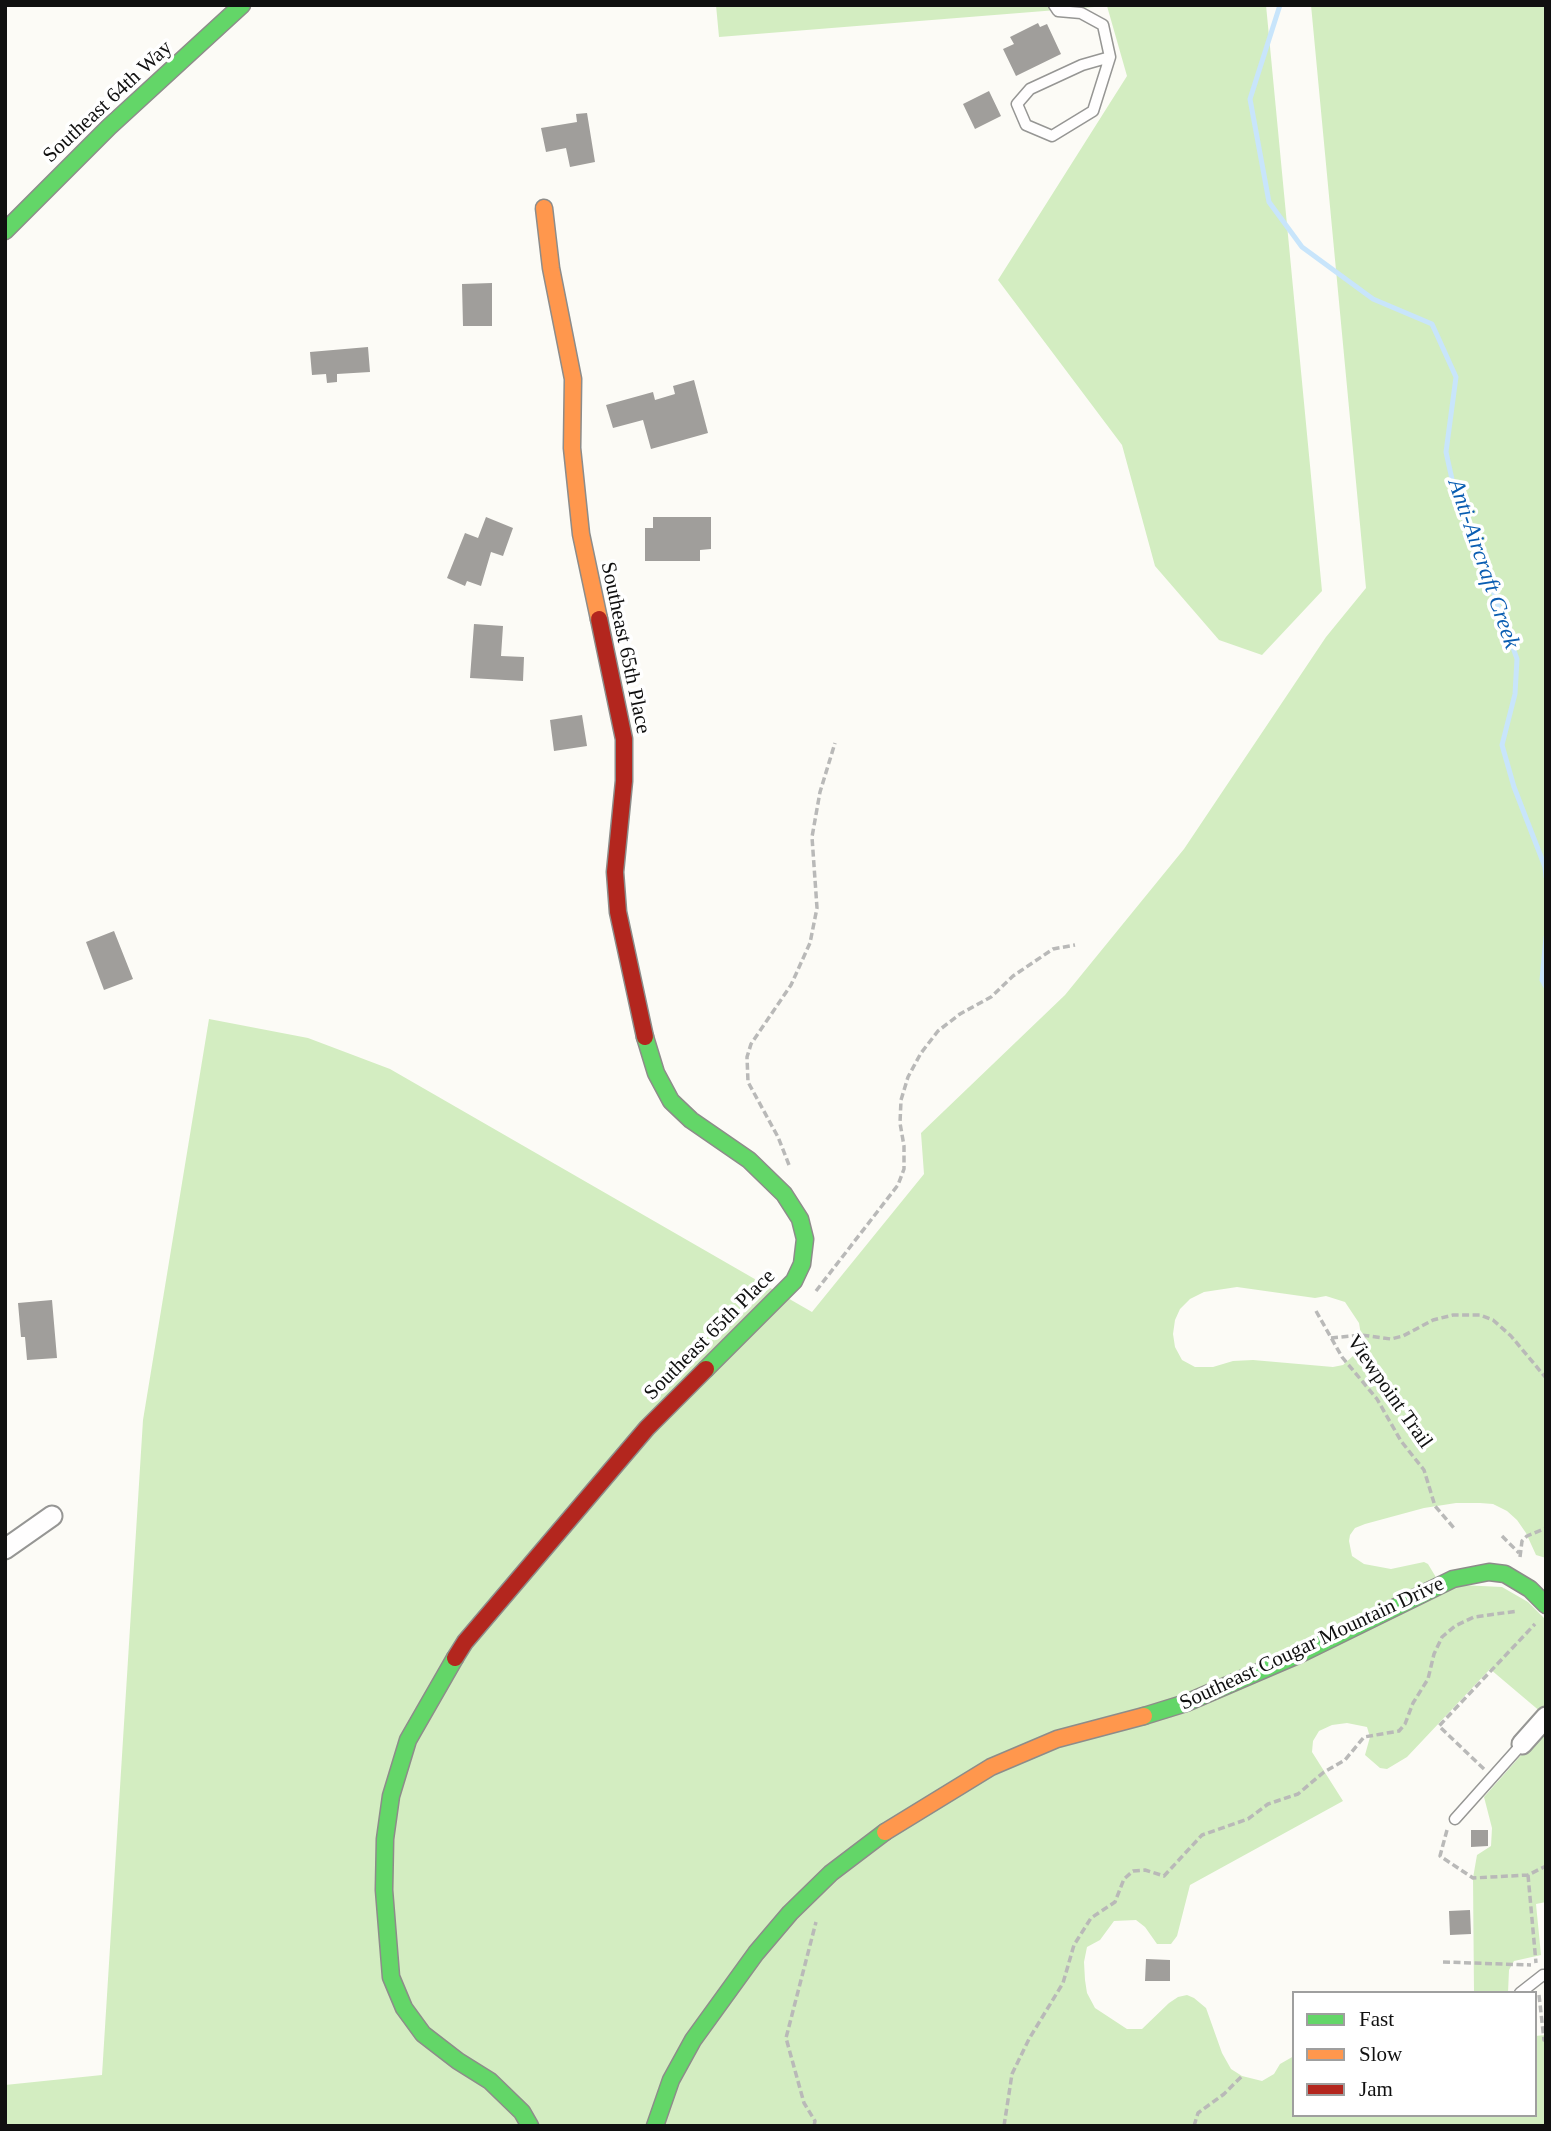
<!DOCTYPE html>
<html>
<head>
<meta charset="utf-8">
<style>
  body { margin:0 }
  #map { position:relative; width:1551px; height:2131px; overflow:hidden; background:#fcfbf6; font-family:Georgia,serif }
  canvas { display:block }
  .frame { position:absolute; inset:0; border:7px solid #101010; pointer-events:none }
  .legend { position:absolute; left:1292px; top:1991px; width:245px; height:126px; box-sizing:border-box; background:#fff; border:2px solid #9f9f9f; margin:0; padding:9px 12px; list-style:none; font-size:21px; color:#101010 }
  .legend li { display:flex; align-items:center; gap:14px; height:35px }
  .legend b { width:35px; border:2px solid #9f9f9f }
</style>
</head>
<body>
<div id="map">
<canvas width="1551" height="2131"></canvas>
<div class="frame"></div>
<ul class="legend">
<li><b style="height:9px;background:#63d668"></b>Fast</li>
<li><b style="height:9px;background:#ff974d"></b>Slow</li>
<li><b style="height:9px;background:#b3261e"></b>Jam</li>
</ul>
</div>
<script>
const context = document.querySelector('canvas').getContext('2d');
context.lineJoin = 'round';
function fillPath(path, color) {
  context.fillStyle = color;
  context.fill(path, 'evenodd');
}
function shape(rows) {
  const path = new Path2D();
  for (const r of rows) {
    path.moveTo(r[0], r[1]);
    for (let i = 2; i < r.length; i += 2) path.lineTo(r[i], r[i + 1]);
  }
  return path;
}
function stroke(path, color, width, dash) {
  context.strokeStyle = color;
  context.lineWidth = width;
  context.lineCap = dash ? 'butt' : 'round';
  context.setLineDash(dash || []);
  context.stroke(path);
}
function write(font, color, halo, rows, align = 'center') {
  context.font = font + ' Georgia,serif';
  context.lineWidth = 7;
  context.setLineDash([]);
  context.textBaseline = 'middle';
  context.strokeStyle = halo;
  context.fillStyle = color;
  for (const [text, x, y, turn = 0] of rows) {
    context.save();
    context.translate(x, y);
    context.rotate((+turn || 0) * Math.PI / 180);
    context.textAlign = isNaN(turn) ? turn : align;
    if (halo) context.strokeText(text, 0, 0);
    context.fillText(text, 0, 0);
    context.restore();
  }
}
fillPath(shape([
  [716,5,1266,5,1322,591,1262,655,1219,640,1155,566,1122,445,998,280,1127,76,1107,6,719,37],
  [1311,5,1546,5,1546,1558,1536,1555,1526,1533,1517,1520,1507,1511,1493,1504,1480,1503,1456,1503,1424,1508,1365,1524,1355,1528,1350,1535,1349,1541,1352,1556,1364,1564,1391,1569,1424,1562,1428,1564,1440,1584,1502,1587,1528,1602,1546,1620,1546,1708,1542,1713,1490,1669,1407,1757,1387,1769,1380,1768,1365,1755,1370,1737,1367,1727,1347,1723,1332,1725,1319,1731,1313,1741,1312,1752,1343,1801,1190,1885,1177,1936,1171,1944,1157,1944,1145,1927,1136,1920,1114,1921,1100,1940,1087,1947,1084,1962,1085,1980,1087,1993,1095,2008,1127,2029,1142,2029,1169,2003,1178,1997,1187,1995,1194,1998,1206,2008,1222,2053,1231,2069,1242,2076,1262,2081,1274,2074,1280,2064,1294,2056,1294,2115,1535,2115,1535,2036,1546,2035,1546,2126,5,2126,5,2085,102,2075,143,1420,209,1019,308,1038,390,1069,812,1312,924,1174,921,1133,1065,995,1184,849,1326,637,1366,588],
  [1237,1287,1315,1298,1326,1296,1345,1302,1359,1323,1361,1335,1353,1356,1343,1365,1333,1367,1253,1360,1233,1361,1213,1367,1195,1367,1182,1360,1175,1347,1173,1334,1175,1320,1180,1309,1190,1299,1204,1292],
  [1546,1727,1546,1902,1536,1904,1541,1955,1514,1961,1509,1970,1508,1993,1474,1993,1473,1878,1477,1855,1491,1846,1492,1828,1484,1797]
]), '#d3edc1');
stroke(shape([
  [1280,5,1250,99,1269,202,1302,247,1373,299,1432,324,1456,377,1446,452,1457,502,1486,571,1517,659,1515,694,1502,745,1514,787,1545,867,1546,877],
  [1546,937,1542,980,1546,987]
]), '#c8e5fb', 5);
fillPath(shape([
  [1038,23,1040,27,1047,24,1061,54,1016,76,1003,49,1014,44,1010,37],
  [989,91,1001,116,975,129,963,104],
  [587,113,595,162,570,167,566,148,546,152,541,128,577,122,576,114],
  [492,283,492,326,463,326,462,284],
  [368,347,370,372,337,374,337,382,327,383,326,374,312,375,310,352],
  [694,380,708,433,651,449,643,420,613,428,606,405,653,392,655,400,675,394,673,386],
  [486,517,513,528,503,556,491,552,481,586,467,581,465,586,447,578,465,533,478,538],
  [653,517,711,517,711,549,700,550,700,561,645,561,645,528,653,528],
  [474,624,503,626,501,656,524,657,523,681,470,678],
  [582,715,587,746,554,751,550,720],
  [114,931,133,979,104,990,86,942],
  [52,1300,57,1358,27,1360,25,1337,21,1337,18,1303],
  [1471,1830,1488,1830,1488,1846,1471,1847],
  [1470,1910,1471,1934,1450,1935,1449,1911],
  [1146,1959,1170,1960,1170,1981,1145,1981]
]), '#a09e9b');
const lane = shape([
  [1054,5,1058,11,1081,13,1103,25,1110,57,1093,111,1052,136,1026,125,1017,104,1030,89,1082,65,1110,57],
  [1455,1819,1522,1744],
  [1520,1993,1543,1975]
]);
const street = shape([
  [5,1549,52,1516],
  [1522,1744,1546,1717]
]);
const fast = shape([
  [5,231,109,127,242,5],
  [645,1037,656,1073,671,1101,691,1120,749,1160,784,1194,800,1219,805,1239,802,1264,794,1281,706,1369],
  [455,1658,408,1740,391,1796,385,1839,384,1890,391,1977,404,2008,423,2034,458,2061,490,2081,522,2112,530,2126],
  [1144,1716,1186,1703,1298,1655,1453,1579,1489,1572,1505,1574,1530,1589,1546,1605],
  [655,2126,671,2080,693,2040,756,1953,790,1913,831,1873,885,1832]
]);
const slow = shape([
  [544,208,551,268,573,379,572,448,581,534,599,619],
  [885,1832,991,1767,1057,1739,1144,1716]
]);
const jam = shape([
  [599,619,624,739,624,781,615,872,618,912,645,1037],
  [455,1658,465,1642,647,1428,706,1369]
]);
stroke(lane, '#969694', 13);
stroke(street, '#969694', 23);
stroke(fast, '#8d8c8a', 19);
stroke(slow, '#8d8c8a', 19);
stroke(jam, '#8d8c8a', 19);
stroke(shape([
  [789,1165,778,1137,748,1082,747,1057,751,1044,791,985,810,943,817,908,812,837,820,792,835,743],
  [816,1291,898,1185,904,1169,904,1146,900,1123,901,1100,908,1077,921,1053,938,1031,960,1014,991,997,1013,976,1053,949,1075,945],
  [1316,1311,1342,1357,1377,1399,1401,1441,1424,1470,1435,1506,1454,1528],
  [1331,1338,1361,1335,1391,1339,1403,1336,1433,1320,1453,1315,1480,1315,1493,1320,1511,1336,1546,1378],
  [1502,1536,1519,1553],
  [1520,1557,1522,1541,1527,1536,1546,1528],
  [1484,1769,1439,1726,1535,1624],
  [1447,1830,1440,1856,1473,1878,1528,1875,1546,1866],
  [1528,1875,1536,1963],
  [1443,1962,1531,1965],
  [1539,1995,1544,2040,1546,2040],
  [814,2126,815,2121,804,2103,786,2038,816,1922],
  [1004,2126,1012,2074,1029,2039,1063,1983,1074,1945,1091,1918,1115,1902,1124,1879,1133,1871,1145,1870,1164,1876,1202,1835,1248,1819,1268,1804,1298,1794,1324,1772,1345,1760,1364,1737,1399,1731,1405,1724,1413,1703,1428,1679,1434,1654,1442,1637,1455,1626,1474,1617,1518,1611],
  [1194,2126,1198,2113,1224,2094,1242,2076]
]), '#b9b9b8', 3.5, [7, 3.5]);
stroke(lane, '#fffefe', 10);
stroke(street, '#fffefe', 19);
stroke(fast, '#63d668', 16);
stroke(slow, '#ff974d', 16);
stroke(jam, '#b3261e', 16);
write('21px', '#101010', '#fff', [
  ["Southeast 64th Way",108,102,-43],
  ["Southeast 65th Place",625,648,78],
  ["Southeast 65th Place",710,1335,-45],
  ["Viewpoint Trail",1389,1392,55],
  ["Southeast Cougar Mountain Drive",1312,1644,-25]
]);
write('italic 23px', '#095db2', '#fff', [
  ["Anti-Aircraft Creek",1483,564,71]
]);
</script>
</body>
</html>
